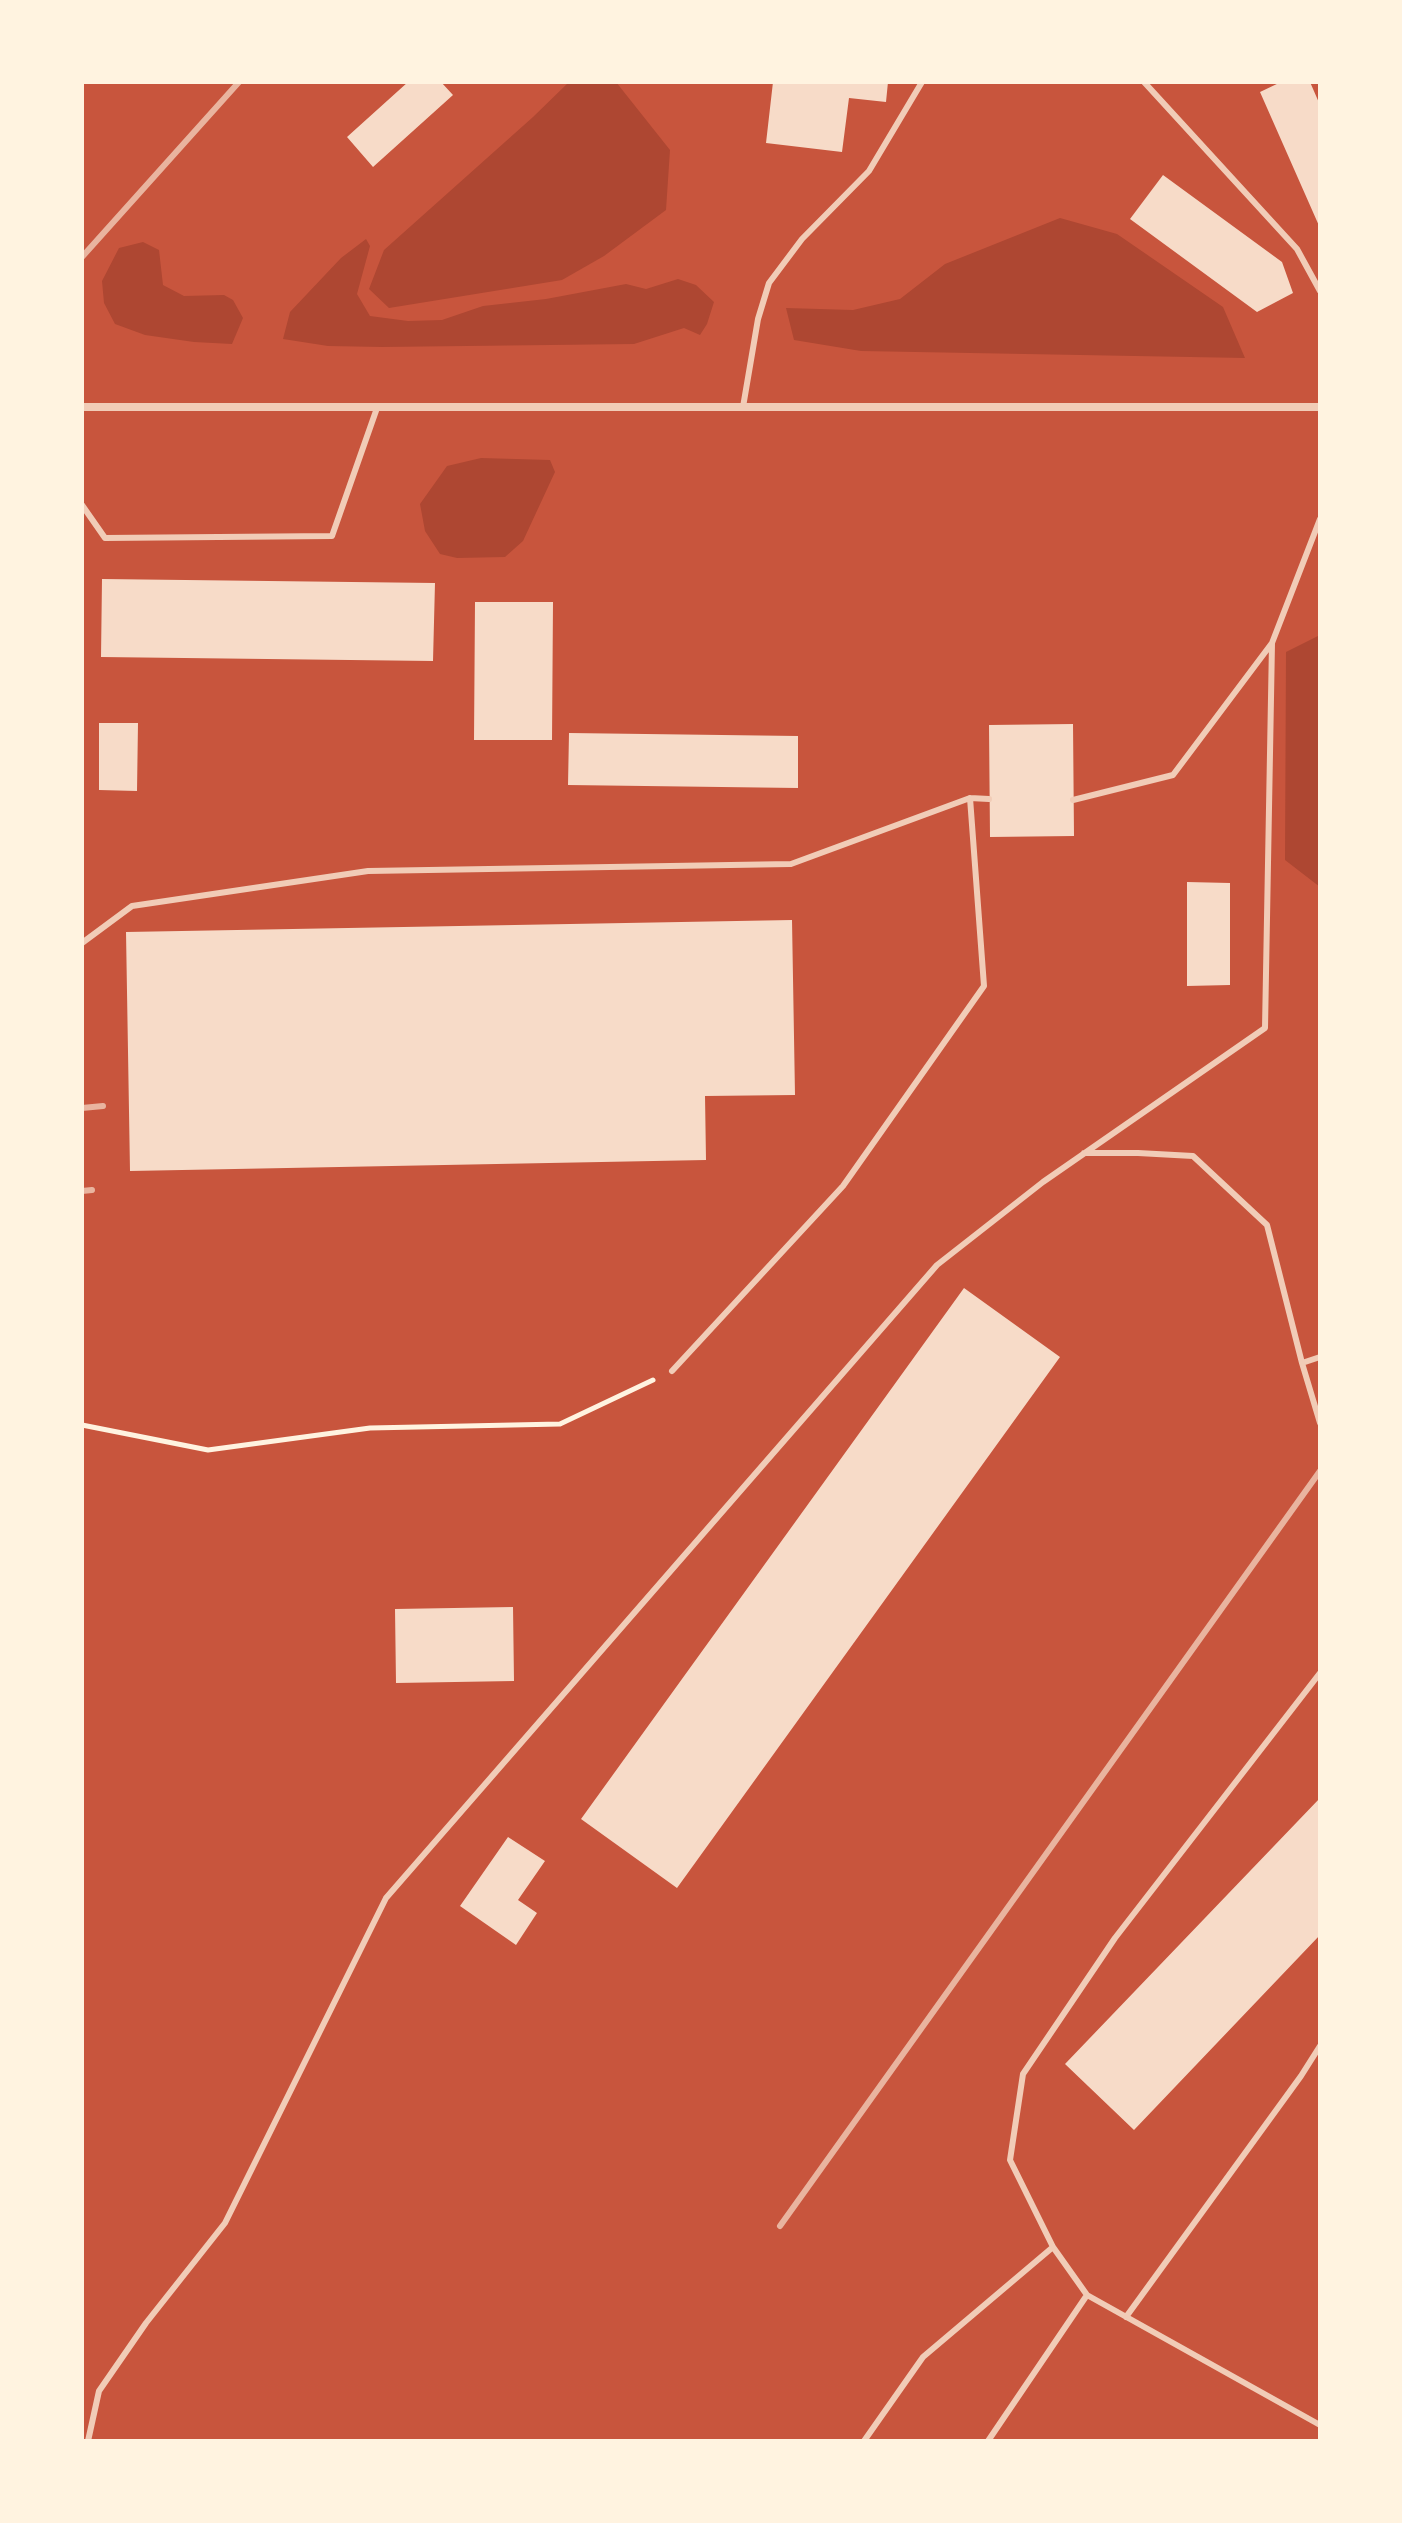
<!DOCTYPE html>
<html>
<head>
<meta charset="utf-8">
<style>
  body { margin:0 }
  #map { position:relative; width:1402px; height:2523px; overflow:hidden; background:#c8553d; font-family:"Nunito Sans",sans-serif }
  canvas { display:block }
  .frame { position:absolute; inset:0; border:84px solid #fff3e0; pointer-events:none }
</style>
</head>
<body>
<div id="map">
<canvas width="1402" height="2523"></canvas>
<div class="frame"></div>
</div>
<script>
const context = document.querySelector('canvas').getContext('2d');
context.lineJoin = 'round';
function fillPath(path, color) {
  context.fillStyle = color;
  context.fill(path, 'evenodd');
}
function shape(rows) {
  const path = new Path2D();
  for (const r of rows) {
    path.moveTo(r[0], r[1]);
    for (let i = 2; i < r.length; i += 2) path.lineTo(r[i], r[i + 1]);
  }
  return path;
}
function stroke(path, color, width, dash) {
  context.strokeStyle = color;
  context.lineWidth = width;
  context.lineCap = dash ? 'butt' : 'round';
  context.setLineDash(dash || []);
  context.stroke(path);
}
fillPath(shape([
  [569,82,616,82,670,150,666,210,604,256,562,280,389,308,369,289,384,250,533,117],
  [1060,218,1117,234,1223,307,1245,358,861,351,794,340,786,308,853,310,900,299,945,264],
  [366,239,370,246,357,294,370,316,408,321,442,320,483,306,546,299,626,284,646,289,678,279,696,285,714,302,707,324,700,335,684,328,634,344,382,347,328,346,283,339,290,312,341,258],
  [143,242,159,250,163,285,184,296,224,295,233,300,243,318,232,344,194,342,145,335,115,324,104,303,102,281,119,248],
  [481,458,550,460,555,472,523,541,505,557,457,558,440,554,425,531,420,504,447,466],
  [1320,635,1320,887,1285,860,1286,652]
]), '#ae4732');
fillPath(shape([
  [408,82,441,82,453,95,373,167,347,137],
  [773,82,888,82,886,102,849,98,842,152,766,143],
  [1281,82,1310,82,1320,105,1320,228,1260,92],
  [1163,175,1282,262,1293,293,1257,312,1130,219],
  [102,579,435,583,433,661,101,657],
  [475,602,553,602,552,740,474,740],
  [99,723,138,723,137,791,99,790],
  [1073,724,1074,836,990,837,989,725],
  [569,733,798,736,798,788,568,785],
  [1187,882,1230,883,1230,985,1187,986],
  [792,920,795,1095,705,1096,706,1160,130,1171,126,932],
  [964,1288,1060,1357,677,1888,581,1819],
  [513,1607,514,1681,396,1683,395,1609],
  [1320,1798,1320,1935,1134,2130,1065,2064],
  [508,1837,545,1861,518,1900,537,1913,516,1945,460,1906]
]), '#f7dbc8');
stroke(shape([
  [82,1425,208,1450,370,1428,560,1424,653,1380]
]), '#fff3e0', 5);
stroke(shape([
  [1144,82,1297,249,1320,291],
  [743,407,758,319,769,283,802,239,869,171,922,82],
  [82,505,105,538,332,536,377,408],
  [1073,800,1173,775,1272,643],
  [82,943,132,906,368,871,791,864,970,798,989,799],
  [1084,1153,1138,1153,1193,1156,1267,1225,1302,1363,1320,1423],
  [1302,1363,1320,1357],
  [672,1371,843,1186,984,986,970,798],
  [1320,1673,1115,1938,1023,2074,1010,2160,1053,2247,1087,2295,1320,2425],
  [1126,2317,1301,2076,1320,2046],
  [88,2441,99,2391,146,2323,225,2223,386,1898,937,1265,1043,1182,1265,1028,1272,643,1320,519],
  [864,2441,923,2357,1053,2247],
  [988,2441,1087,2295]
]), '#f1ccb7', 6);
stroke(shape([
  [82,407,1320,407]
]), '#f1ccb7', 8);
stroke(shape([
  [82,257,239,82],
  [82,1108,103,1106],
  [82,1191,92,1190],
  [780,2226,1320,1471]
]), '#e9b49f', 6);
</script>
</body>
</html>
